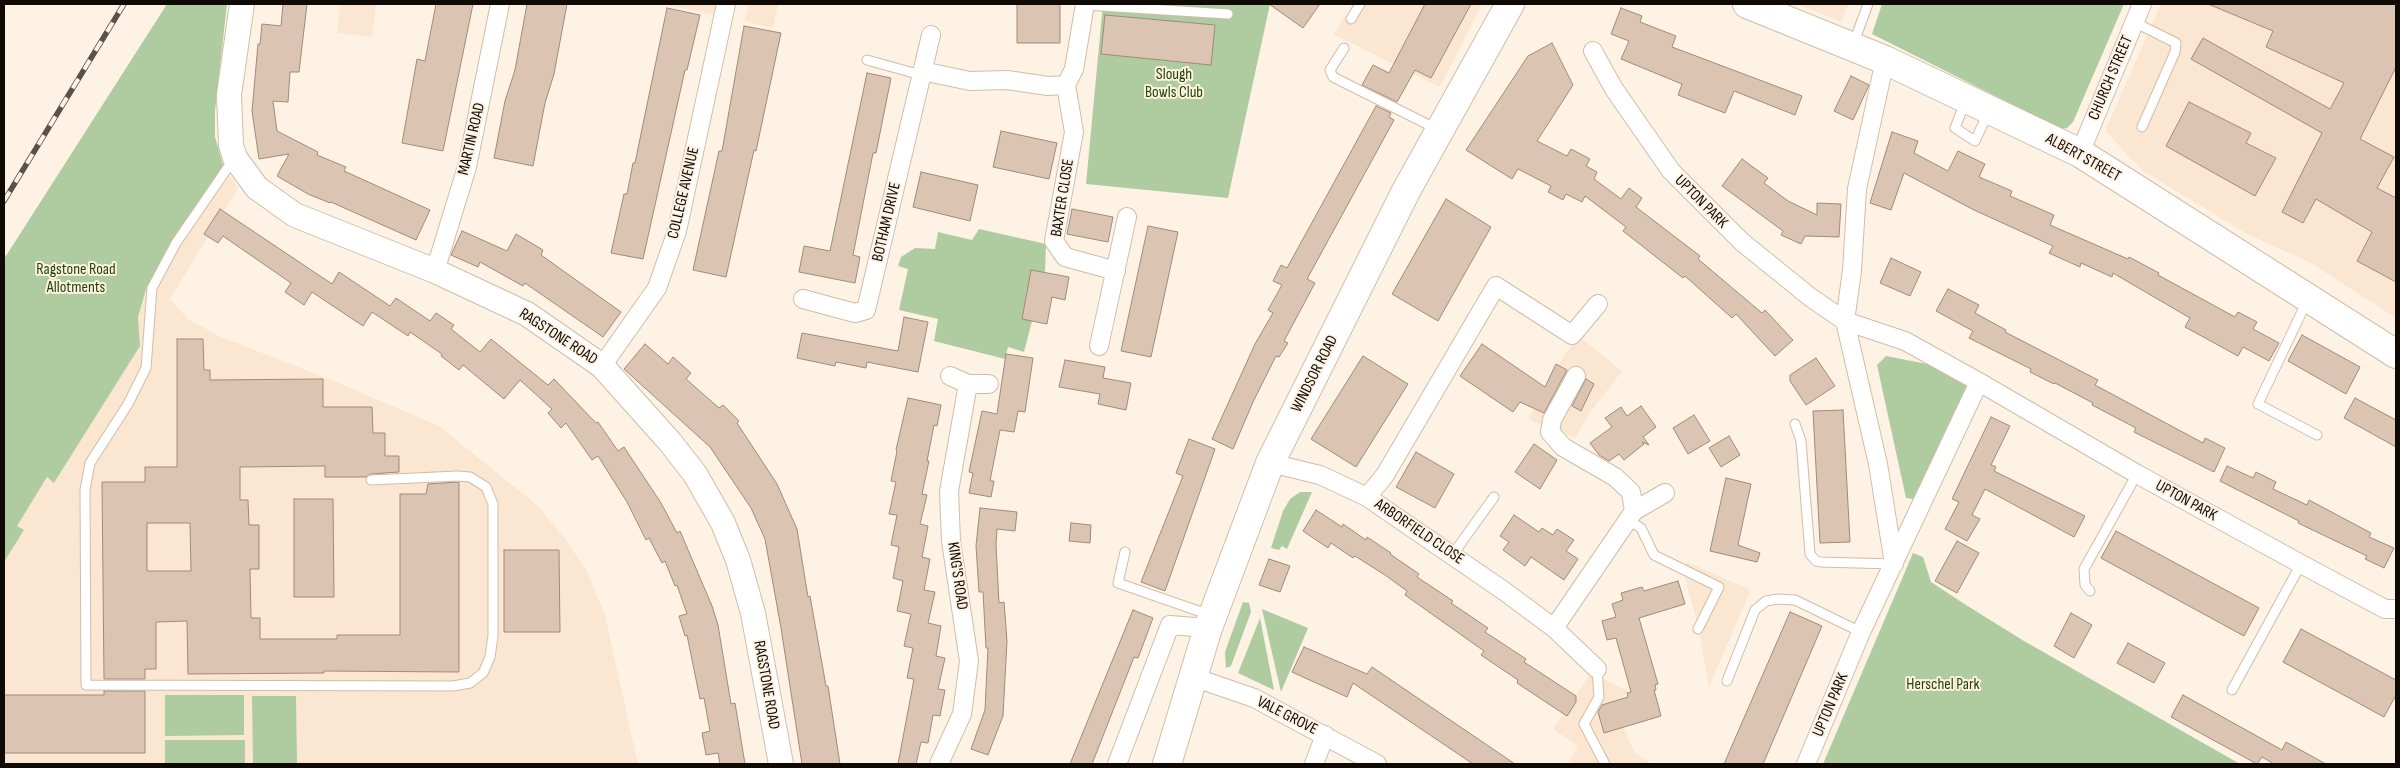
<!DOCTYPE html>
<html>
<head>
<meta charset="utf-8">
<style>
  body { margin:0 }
  #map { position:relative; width:2400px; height:768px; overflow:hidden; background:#fef2e5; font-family:"Sofia Sans Condensed",sans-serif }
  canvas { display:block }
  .frame { position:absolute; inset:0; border:5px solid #100a04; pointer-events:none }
</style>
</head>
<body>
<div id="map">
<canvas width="2400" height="768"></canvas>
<div class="frame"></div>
</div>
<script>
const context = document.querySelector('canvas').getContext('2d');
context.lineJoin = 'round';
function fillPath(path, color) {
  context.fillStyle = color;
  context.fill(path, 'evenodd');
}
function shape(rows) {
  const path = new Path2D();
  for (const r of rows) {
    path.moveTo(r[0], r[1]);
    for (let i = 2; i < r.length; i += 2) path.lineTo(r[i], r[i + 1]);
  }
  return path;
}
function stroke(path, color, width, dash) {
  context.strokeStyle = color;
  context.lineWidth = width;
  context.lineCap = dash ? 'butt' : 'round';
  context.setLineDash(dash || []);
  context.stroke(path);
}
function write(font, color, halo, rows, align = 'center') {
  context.font = font + ' "Sofia Sans Condensed",sans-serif';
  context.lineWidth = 4;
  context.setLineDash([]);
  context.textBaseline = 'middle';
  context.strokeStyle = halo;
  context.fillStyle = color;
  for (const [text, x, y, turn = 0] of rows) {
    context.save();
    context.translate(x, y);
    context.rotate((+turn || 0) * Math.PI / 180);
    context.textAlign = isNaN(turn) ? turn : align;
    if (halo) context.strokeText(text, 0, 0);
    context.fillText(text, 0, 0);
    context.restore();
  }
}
fillPath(shape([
  [340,4,376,4,372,37,337,33],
  [663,4,716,4,713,15],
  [749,4,778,4,773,28,744,21],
  [1354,4,1482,4,1440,87,1333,34],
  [1796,4,1848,4,1842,22],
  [2161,4,2396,4,2396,318,2309,262,2247,234,2143,171,2105,131],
  [223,165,238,188,170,299,188,319,219,336,334,381,439,426,538,506,565,539,587,571,605,615,638,764,4,764,4,562,24,530,16,526,47,477,55,482,140,346,138,317,147,286],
  [1580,337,1622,371,1590,413,1575,438,1528,419,1566,352],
  [1687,562,1751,590,1709,687,1699,630,1683,570],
  [1591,673,1628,691,1615,707,1634,752,1651,764,1575,764,1569,761,1578,746,1553,729]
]), '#fbe7d1');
fillPath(shape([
  [167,4,227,4,215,111,215,137,223,165,147,286,138,317,140,346,54,483,47,477,17,526,24,530,4,562,4,259],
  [1103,4,1270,4,1228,198,1086,184],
  [1882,4,2124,4,2073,122,2067,128,2061,129,1872,34],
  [979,229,1046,244,1045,271,1024,352,1008,347,1005,359,934,341,938,319,899,310,908,269,898,266,901,257,915,248,935,249,938,232,972,240],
  [1886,356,1968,372,1968,386,1913,499,1906,498,1877,365],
  [1300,492,1312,492,1287,549,1282,546,1279,550,1271,548,1283,511,1290,499],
  [1913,553,1923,557,1931,582,1966,605,2024,641,2240,764,1823,764],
  [1243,602,1249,603,1251,612,1231,666,1226,668,1225,652],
  [1262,609,1308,628,1281,692],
  [1260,618,1274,690,1238,673],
  [165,695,244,695,244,735,165,736],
  [252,696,296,696,297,764,253,764],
  [165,740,245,740,245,764,165,764]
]), '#aecc9f');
const building = shape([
  [283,4,307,4,299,72,290,72,288,102,273,101,277,131,318,152,317,155,346,167,344,171,430,210,416,240,331,202,330,203,308,194,277,176,289,154,259,159,252,111,258,44,260,44,262,24,281,26,283,4],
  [436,4,473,4,443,151,402,143,417,59,425,61,436,4],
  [527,4,567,4,554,74,545,103,533,166,494,158,505,101,515,70,527,4],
  [1017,4,1060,4,1060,43,1017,43,1017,4],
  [1269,4,1320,4,1303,28,1269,4],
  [1425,4,1471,4,1431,78,1415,70,1397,102,1362,85,1373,65,1389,73,1425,4],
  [2208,4,2396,4,2396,67,2360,139,2394,157,2377,188,2396,198,2396,282,2357,261,2372,232,2316,199,2303,223,2282,212,2322,133,2191,59,2203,38,2330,109,2344,83,2266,47,2273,31,2208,4],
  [667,8,700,15,687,70,685,70,643,259,611,253,624,194,627,194,633,163,635,163,667,8],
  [1621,8,1642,16,1640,22,1676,36,1672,47,1802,96,1795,115,1734,91,1725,113,1678,95,1682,84,1621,59,1629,41,1611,34,1621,8],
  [1105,15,1215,25,1211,65,1101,54,1105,15],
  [744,26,781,33,756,151,754,150,726,277,693,270,719,151,722,151,744,26],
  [1552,43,1573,85,1537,141,1567,156,1571,149,1590,159,1586,166,1597,172,1594,179,1621,199,1629,188,1642,198,1636,207,1700,256,1698,259,1762,313,1765,310,1793,340,1775,356,1736,314,1732,318,1685,276,1683,278,1623,231,1626,227,1585,196,1582,202,1566,194,1563,200,1548,192,1551,186,1518,169,1512,179,1466,150,1528,56,1552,43],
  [867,73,891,78,876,153,873,153,853,255,860,257,855,283,799,272,804,246,830,251,867,73],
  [1851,76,1869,85,1853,120,1834,111,1851,76],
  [2189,102,2251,133,2246,143,2276,158,2255,196,2166,146,2189,102],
  [1376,106,1391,113,1389,117,1394,120,1307,279,1315,283,1284,341,1288,343,1279,357,1276,356,1253,402,1233,449,1212,439,1255,344,1273,313,1268,310,1282,285,1273,281,1281,265,1287,268,1376,106],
  [1001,131,1057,143,1049,179,993,167,1001,131],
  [1892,132,1918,141,1914,153,1948,171,1958,151,1985,164,1979,177,2012,191,2010,196,2054,215,2050,225,2128,259,2129,257,2159,273,2158,275,2235,317,2238,312,2257,322,2253,329,2279,343,2269,361,2243,347,2238,356,2185,327,2190,318,2113,273,2112,277,2081,263,2080,267,2049,253,2053,246,1974,210,1904,173,1891,210,1870,203,1892,132],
  [1742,159,1768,178,1764,183,1788,201,1817,215,1817,203,1841,204,1839,237,1805,236,1801,244,1781,235,1783,231,1722,186,1742,159],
  [921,172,978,185,970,221,913,207,921,172],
  [1446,199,1491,227,1438,321,1392,294,1446,199],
  [220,209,332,284,339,272,390,306,396,298,430,321,436,313,454,325,451,329,480,352,491,339,548,385,554,379,596,423,598,422,618,451,624,447,661,503,677,533,680,531,712,606,718,625,731,704,735,703,745,764,720,764,718,753,706,755,702,733,710,731,704,698,700,699,687,635,685,636,679,616,687,614,677,585,675,586,665,561,662,563,649,538,646,540,627,502,598,456,592,460,566,423,561,428,548,413,552,409,520,380,504,399,463,365,459,370,441,356,442,354,410,332,408,336,372,312,363,326,312,292,304,305,285,292,291,283,223,236,218,243,204,234,220,209],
  [1072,209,1113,217,1108,242,1067,234,1072,209],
  [1148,226,1178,232,1151,357,1121,351,1148,226],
  [462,231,507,251,516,234,543,250,541,255,621,312,603,337,525,283,523,286,480,262,478,267,451,255,462,231],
  [1891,258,1921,272,1910,296,1880,283,1891,258],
  [1031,270,1069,277,1065,300,1052,297,1047,324,1022,319,1031,270],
  [1948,289,1979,305,1975,313,2006,330,2005,332,2098,380,2095,385,2203,443,2205,438,2225,448,2214,472,2134,432,2136,428,2092,405,2093,403,2055,383,2054,384,2030,372,2031,369,1969,338,1973,331,1936,311,1948,289],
  [904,317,928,322,918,372,867,362,866,368,836,362,835,366,797,358,802,333,898,351,904,317],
  [2302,335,2360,367,2346,394,2288,361,2302,335],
  [177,339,203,339,204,370,210,370,210,380,323,379,323,407,372,407,373,433,385,433,385,456,399,456,399,472,371,474,366,477,325,477,325,466,240,467,240,500,248,500,249,525,259,525,259,569,250,569,251,618,260,618,260,639,337,639,337,635,400,635,400,494,426,494,428,484,459,482,459,672,324,671,324,673,188,674,187,621,156,622,156,669,145,669,145,679,104,679,102,482,145,482,145,467,177,467,177,339],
  [147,523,190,523,191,571,147,571,147,523],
  [645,344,668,364,673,357,691,373,686,379,719,408,723,405,739,421,737,423,777,484,797,529,808,597,810,596,826,686,828,686,840,764,802,764,781,628,765,539,751,508,710,447,624,369,645,344],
  [1482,344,1545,387,1556,364,1567,370,1544,413,1520,402,1513,412,1460,376,1482,344],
  [1006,354,1033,358,1025,412,1018,411,1014,432,1000,430,990,481,994,481,991,497,969,493,973,473,969,472,982,411,997,414,1006,354],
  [1363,356,1408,384,1356,467,1311,439,1363,356],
  [1816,358,1835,386,1806,405,1790,381,1790,375,1816,358],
  [1065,360,1105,367,1103,378,1131,383,1126,410,1098,404,1100,394,1059,387,1065,360],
  [1586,379,1594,384,1581,411,1572,406,1586,379],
  [908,398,941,405,937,426,934,425,927,461,929,461,922,494,927,495,920,524,928,526,922,557,930,559,924,590,935,592,928,623,941,626,936,656,945,658,938,689,945,690,940,716,933,715,928,743,921,742,916,764,898,764,914,679,907,678,913,648,904,646,911,614,897,611,903,581,893,578,899,547,891,545,897,515,889,514,896,482,891,481,897,451,896,450,908,398],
  [2355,398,2396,420,2396,447,2344,418,2355,398],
  [1641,406,1656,427,1643,437,1649,445,1642,442,1644,444,1624,460,1619,454,1609,461,1599,455,1590,443,1612,427,1605,418,1621,407,1627,416,1641,406],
  [1843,410,1850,542,1820,543,1813,411,1843,410],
  [1694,415,1710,441,1688,454,1673,428,1694,415],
  [1991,417,2010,426,1991,465,1996,467,1994,471,2085,516,2074,537,1985,489,1972,515,1980,519,1967,541,1945,529,1959,502,1952,499,1991,417],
  [1729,436,1740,455,1721,467,1709,448,1729,436],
  [1189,439,1215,449,1165,591,1141,582,1183,476,1176,473,1189,439],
  [1534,444,1557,460,1540,489,1515,472,1534,444],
  [1416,452,1454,474,1435,508,1396,487,1416,452],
  [2227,466,2253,478,2256,472,2276,482,2273,489,2307,505,2309,500,2371,533,2369,537,2394,548,2384,568,2365,559,2367,556,2298,523,2299,521,2220,481,2227,466],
  [1726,478,1751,484,1738,545,1760,553,1757,562,1710,551,1726,478],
  [294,499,333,499,334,597,294,597,294,499],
  [980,508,1017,512,1015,531,997,529,996,545,999,603,1004,602,1007,641,1003,716,988,755,971,749,985,710,988,648,986,648,983,592,979,592,976,546,980,508],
  [1316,510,1342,527,1343,524,1366,540,1367,537,1391,553,1390,554,1419,574,1417,577,1453,601,1451,603,1488,628,1485,632,1526,659,1524,662,1576,696,1576,702,1567,716,1517,683,1518,680,1481,655,1484,651,1405,595,1407,591,1385,575,1355,556,1353,558,1331,543,1328,548,1303,531,1316,510],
  [1514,515,1539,532,1542,528,1553,535,1557,529,1574,540,1566,551,1578,559,1564,580,1531,557,1525,566,1503,550,1509,542,1500,536,1514,515],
  [1071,523,1091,525,1090,543,1069,541,1071,523],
  [2116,531,2259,608,2244,636,2101,558,2116,531],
  [1957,541,1979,553,1957,593,1935,581,1957,541],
  [504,550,559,550,560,632,504,632,504,550],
  [1269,559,1290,566,1280,592,1259,585,1269,559],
  [1678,581,1685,604,1639,618,1658,684,1655,685,1656,690,1654,690,1661,716,1604,733,1598,712,1602,705,1628,697,1627,693,1631,692,1616,638,1607,640,1602,621,1616,617,1612,604,1623,600,1621,593,1642,587,1644,591,1678,581],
  [1133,610,1153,618,1138,658,1134,657,1092,764,1070,764,1133,610],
  [1790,612,1822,626,1763,764,1724,764,1790,612],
  [2071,613,2092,625,2074,658,2054,646,2071,613],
  [2301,629,2396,680,2396,695,2384,717,2283,662,2301,629],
  [2128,643,2165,663,2154,683,2117,663,2128,643],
  [1304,647,1367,674,1372,667,1515,764,1473,764,1353,683,1347,697,1292,672,1304,647],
  [104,691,145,691,145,753,4,753,4,695,104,695,104,691],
  [2183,695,2282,750,2286,742,2326,764,2274,764,2262,757,2257,764,2171,717,2183,695]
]);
fillPath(building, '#dcc4b3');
stroke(building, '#a08a79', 1);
const service = shape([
  [1085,5,1228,14],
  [1351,19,1360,4],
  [2134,22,2176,43,2175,52,2142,127],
  [1853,45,1868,4],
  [1344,48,1330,70,1333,77,1437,129],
  [867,60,921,75],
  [1965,102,1955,128,1975,141,1988,113],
  [233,160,176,243,152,288,146,368,128,404,90,463,85,490,86,685,453,686,470,683,483,673,490,657,493,636,493,504,486,487,470,477,458,476,371,480],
  [2307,301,2258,404,2317,435],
  [1795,424,1801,441,1810,554,1816,561,1820,562,1894,564],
  [1628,520,1641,528,1654,555,1719,587,1698,629],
  [1125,552,1118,583,1210,615],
  [1453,554,1494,497],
  [2090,591,2085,585,2084,569,2137,474],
  [1597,669,1599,697,1584,724,1605,764],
  [1727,681,1755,610,1766,601,1778,599,1795,600,1861,632],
  [2232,690,2301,564]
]);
const minor = shape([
  [1593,51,1614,89,1671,171,1742,242,1810,297,1845,321,1905,341,1979,382,2137,474,2301,564,2385,609,2396,609],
  [1885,60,1857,189,1852,271,1845,321,1878,464,1894,564],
  [922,71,970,81,1007,80,1048,86,1066,85,1074,69,1085,4],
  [1066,85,1074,132,1054,241,1065,257,1116,271],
  [2080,153,2142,4],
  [435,271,467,167,500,4],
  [803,299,855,313,866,310,931,35],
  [1099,346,1127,217],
  [602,366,657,288,677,231,726,4],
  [950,376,968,384,989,384],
  [1576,376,1552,420,1550,432,1563,447,1615,477,1631,492,1634,511],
  [1270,463,1320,475,1367,497,1504,591,1554,628,1597,669],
  [1367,497,1385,475,1496,286,1572,335,1598,304],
  [1554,628,1634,511,1665,493],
  [1193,677,1254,698,1377,764],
  [939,764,962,714,969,661,951,541,949,491,968,384],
  [1117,764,1170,625,1208,628],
  [1314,764,1325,735],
  [1806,764,1861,632,1979,382]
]);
const secondary = shape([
  [242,4,229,95,231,145,235,158,257,188,295,215,435,271,527,314,602,366,670,442,695,474,723,523,738,560,753,613,781,764]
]);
const primary = shape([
  [1747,4,1885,60,2080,153,2396,354],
  [1167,764,1208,628,1270,463,1406,191,1510,4]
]);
stroke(service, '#d0bda8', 11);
stroke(minor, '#d0bda8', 20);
stroke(secondary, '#d0bda8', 26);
stroke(primary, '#d0bda8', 30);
stroke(service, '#fff', 9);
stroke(minor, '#fff', 18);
stroke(secondary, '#fff', 24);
stroke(primary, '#fff', 28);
const rail = shape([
  [4,201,124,4]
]);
stroke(rail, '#5a524a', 5.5);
stroke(rail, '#fef2e5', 4, [11]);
write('16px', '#204500', '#fef2e5', [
  ["Slough",1174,75],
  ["Bowls Club",1174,93],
  ["Ragstone Road",76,270],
  ["Allotments",76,288],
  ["Herschel Park",1943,685]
]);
write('16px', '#100a04', '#fef2e5', [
  ["CHURCH STREET",2111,78,-67],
  ["MARTIN ROAD",472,139,-77],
  ["ALBERT STREET",2083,158,29],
  ["COLLEGE AVENUE",684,193,-77],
  ["BAXTER CLOSE",1063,198,-81],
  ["UPTON PARK",1701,202,45],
  ["BOTHAM DRIVE",887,222,-77],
  ["RAGSTONE ROAD",558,337,33],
  ["WINDSOR ROAD",1315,374,-63],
  ["UPTON PARK",2186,501,29],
  ["ARBORFIELD CLOSE",1419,532,34],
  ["KING'S ROAD",957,576,82],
  ["RAGSTONE ROAD",766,685,80],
  ["UPTON PARK",1831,705,-67],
  ["VALE GROVE",1287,716,27]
]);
</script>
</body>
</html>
